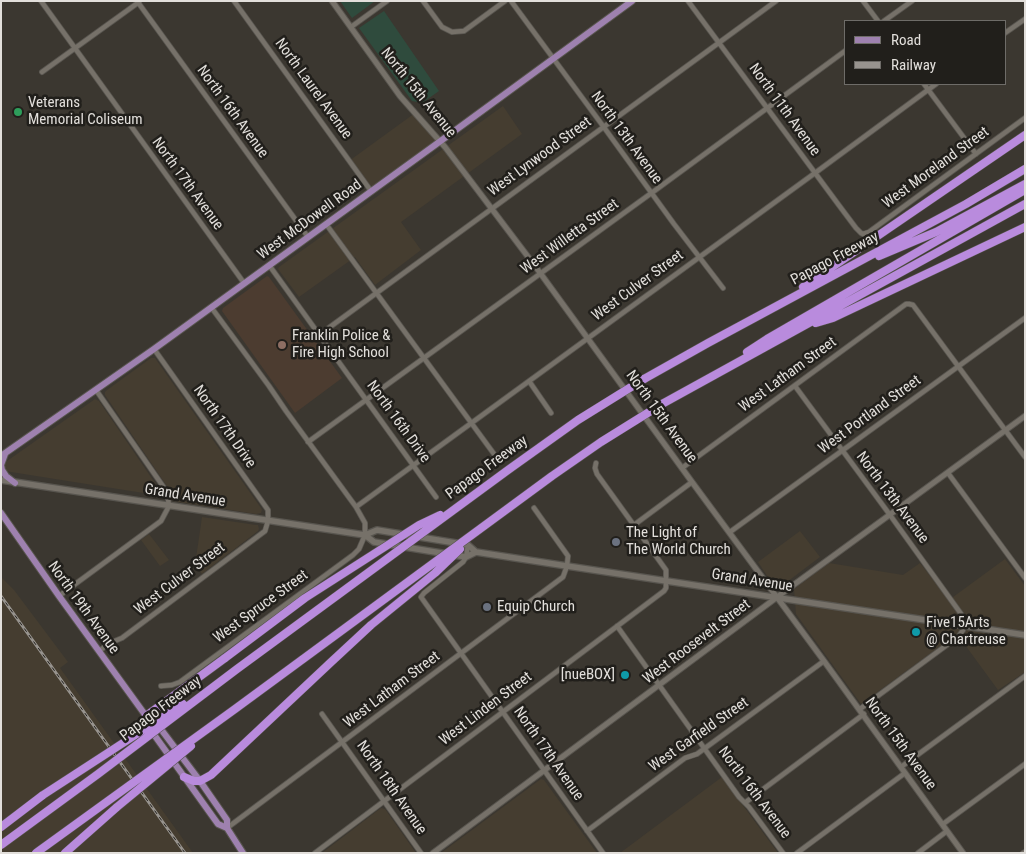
<!DOCTYPE html>
<html>
<head>
<meta charset="utf-8">
<style>
  body { margin:0 }
  #map { position:relative; width:1026px; height:854px; overflow:hidden; background:#3b3730; font-family:"Roboto Condensed",sans-serif }
  canvas { display:block }
  .frame { position:absolute; inset:0; border:2px solid #e2dfdb; pointer-events:none }
  .legend { position:absolute; left:844px; top:20px; width:162px; height:65px; box-sizing:border-box; background:#211f1b; border:1px solid #6e6c68; margin:0; padding:6px 9px; list-style:none; font-size:15px; color:#e2dfdb }
  .legend li { display:flex; align-items:center; gap:10px; height:25px }
  .legend b { width:25px; border:1px solid #6e6c68 }
</style>
</head>
<body>
<div id="map">
<canvas width="1026" height="854"></canvas>
<div class="frame"></div>
<ul class="legend">
<li><b style="height:6px;background:#9e81af"></b>Road</li>
<li><b style="height:6px;background:#97938e"></b>Railway</li>
</ul>
</div>
<script>
const context = document.querySelector('canvas').getContext('2d');
context.lineJoin = 'round';
function fillPath(path, color) {
  context.fillStyle = color;
  context.fill(path, 'evenodd');
}
function shape(rows) {
  const path = new Path2D();
  for (const r of rows) {
    path.moveTo(r[0], r[1]);
    for (let i = 2; i < r.length; i += 2) path.lineTo(r[i], r[i + 1]);
  }
  return path;
}
function stroke(path, color, width, dash) {
  context.strokeStyle = color;
  context.lineWidth = width;
  context.lineCap = dash ? 'butt' : 'round';
  context.setLineDash(dash || []);
  context.stroke(path);
}
function write(font, color, halo, rows, align = 'center') {
  context.font = font + ' "Roboto Condensed",sans-serif';
  context.lineWidth = 5;
  context.setLineDash([]);
  context.textBaseline = 'middle';
  context.strokeStyle = halo;
  context.fillStyle = color;
  for (const [text, x, y, turn = 0] of rows) {
    context.save();
    context.translate(x, y);
    context.rotate((+turn || 0) * Math.PI / 180);
    context.textAlign = isNaN(turn) ? turn : align;
    if (halo) context.strokeText(text, 0, 0);
    context.fillText(text, 0, 0);
    context.restore();
  }
}
fillPath(shape([
  [503,106,522,134,401,222,421,250,375,285,355,257,299,297,278,269,279,267],
  [415,113,440,142,371,191,349,161],
  [151,358,155,358,157,361,261,508,262,510,261,513,256,514,179,502,177,501,105,395,105,392,107,390],
  [95,399,99,401,157,486,160,492,158,495,156,495,11,472,6,471,4,466,7,461],
  [202,517,256,525,258,525,259,529,258,531,202,574,195,565],
  [800,531,820,557,779,588,775,588,758,562],
  [149,534,169,560,160,566,141,540],
  [1005,559,1025,586,1025,672,998,690,957,634,861,704,796,614,794,589,829,563,903,575,920,563,949,600],
  [1,577,14,590,68,662,60,668,193,853,1,853],
  [722,777,778,853,620,853],
  [541,779,544,780,597,853,441,853],
  [381,808,385,809,416,853,322,853]
]), '#453d30');
fillPath(shape([
  [267,276,269,277,342,378,295,413,222,311,223,308]
]), '#4c3c30');
fillPath(shape([
  [340,1,375,1,352,18],
  [384,11,439,91,422,103,412,101,359,28]
]), '#2f4b3d');
const minor = shape([
  [41,1,244,283],
  [137,1,308,237],
  [234,1,371,191],
  [423,1,442,27,452,32,464,31,505,1],
  [511,1,603,126,674,224,723,288],
  [688,1,838,204,856,228,861,233,863,234,869,232,1025,118],
  [863,1,878,21],
  [884,21,912,1],
  [351,27,387,1],
  [1005,33,1025,19],
  [42,72,139,2],
  [924,84,976,154],
  [326,224,494,454],
  [269,265,436,497],
  [319,335,776,1],
  [529,381,551,413],
  [795,386,890,515,964,618,963,630,959,636,860,709],
  [308,442,657,189,845,51],
  [682,468,906,304,909,304,913,305,1025,457],
  [948,473,1025,578],
  [356,507,815,173,936,84],
  [634,525,692,482],
  [730,532,1025,318],
  [468,545,466,557,463,562,424,593,421,597,603,853],
  [59,596,161,521,169,506,167,492,96,390],
  [617,626,739,797,749,807,783,853],
  [99,651,110,643,122,638,265,531,268,521,268,510,154,349],
  [161,686,172,685,180,682,353,555,359,549,365,535,365,523,356,507,286,411,269,386,211,307],
  [322,714,421,853],
  [901,767,1025,676],
  [746,802,864,714],
  [943,824,1025,764],
  [227,828,563,577,567,566,568,556,534,508],
  [587,831,685,758,697,754,824,661],
  [315,853,664,591,666,588,666,570,597,474,595,468,596,463],
  [797,853,905,773],
  [918,853,947,831],
  [1023,853,1025,852]
]);
const tertiary = shape([
  [332,1,400,96,445,147,538,270,692,482,824,661,963,853],
  [433,853,788,589,1025,416]
]);
const secondary = shape([
  [1,480,365,535,374,542,466,557,476,552],
  [365,535,377,530,468,545,476,552,567,566,1025,635]
]);
const primary = shape([
  [5,454,1,465,2,470,6,476,15,483],
  [1,456,154,349,464,124,632,1],
  [1,513,59,596,146,716,154,720,200,781,227,820,227,828],
  [150,729,218,824,227,828,243,853]
]);
const motorway = shape([
  [879,256,936,232,1025,184],
  [803,287,1025,135],
  [816,323,833,318,1025,227],
  [747,352,767,339,1025,190],
  [644,379,708,343,966,204,1025,169],
  [662,404,1025,204],
  [146,716,225,658],
  [184,777,194,781,200,781,211,775,329,664,371,625],
  [1,827,43,795],
  [65,853,117,807]
]);
stroke(minor, '#58554f', 6);
stroke(tertiary, '#58554f', 7);
stroke(secondary, '#58554f', 8);
stroke(primary, '#58554f', 8);
stroke(motorway, '#58554f', 9);
stroke(minor, '#767169', 4.5);
stroke(tertiary, '#767169', 5);
stroke(secondary, '#767169', 5.5);
stroke(primary, '#9e81af', 6);
stroke(motorway, '#b98bdd', 8);
const rail = shape([
  [1,596,185,853]
]);
stroke(rail, '#97938e', 3);
stroke(rail, '#211f1b', 1, [4]);
const motorwayBridge = shape([
  [371,625,435,573,460,549],
  [225,658,305,598,419,525,440,515],
  [43,795,183,704],
  [117,807,191,746],
  [1,845,98,774,237,669,508,470,578,420,644,379],
  [36,853,235,709,552,476,601,442,662,404]
]);
stroke(motorwayBridge, '#58554f', 9, []);
stroke(motorwayBridge, '#b98bdd', 8);
for (const [x, y, r, color] of [
  [18,112,5,"#2e9e5b"],
  [282,345,5,"#8d6e63"],
  [616,542,5,"#6b7280"],
  [487,607,5,"#6b7280"],
  [916,632,5,"#0f9aa8"],
  [625,675,5,"#0f9aa8"]
]) {
  const dot = new Path2D();
  dot.arc(x, y, r, 0, 2 * Math.PI);
  context.fillStyle = color;
  context.fill(dot);
  stroke(dot, '#211f1b', 2);
}
write('15px', '#e2dfdb', '#211f1b', [
  ["North Laurel Avenue",313,89,54],
  ["North 15th Avenue",418,93,51],
  ["North 11th Avenue",784,110,54],
  ["North 16th Avenue",232,112,54],
  ["North 13th Avenue",626,138,54],
  ["West Lynwood Street",540,157,-36],
  ["West Moreland Street",936,168,-36],
  ["North 17th Avenue",187,184,54],
  ["West McDowell Road",310,220,-36],
  ["West Willetta Street",570,237,-36],
  ["Papago Freeway",835,259,-28],
  ["West Culver Street",638,286,-36],
  ["West Latham Street",788,375,-36],
  ["West Portland Street",870,415,-36],
  ["North 15th Avenue",661,417,54],
  ["North 16th Drive",398,422,54],
  ["North 17th Drive",224,427,55],
  ["Papago Freeway",487,468,-36],
  ["Grand Avenue",185,496,9],
  ["North 13th Avenue",892,498,53],
  ["West Culver Street",180,579,-37],
  ["Grand Avenue",752,581,9],
  ["West Spruce Street",261,607,-36],
  ["North 19th Avenue",83,608,54],
  ["West Roosevelt Street",697,642,-37],
  ["West Latham Street",392,690,-37],
  ["Papago Freeway",161,709,-37],
  ["West Linden Street",486,709,-37],
  ["West Garfield Street",699,735,-35],
  ["North 15th Avenue",900,744,54],
  ["North 17th Avenue",548,754,55],
  ["North 18th Avenue",391,788,55],
  ["North 16th Avenue",754,793,53]
]);
write('15px', '#e2dfdb', '#211f1b', [
  ["Veterans",28,103],
  ["Memorial Coliseum",28,120],
  ["Franklin Police &",292,336],
  ["Fire High School",292,353],
  ["The Light of",626,533],
  ["The World Church",626,550],
  ["Equip Church",497,607],
  ["Five15Arts",926,623],
  ["@ Chartreuse",926,640],
  ["[nueBOX]",615,675,"right"]
], 'left');
</script>
</body>
</html>
